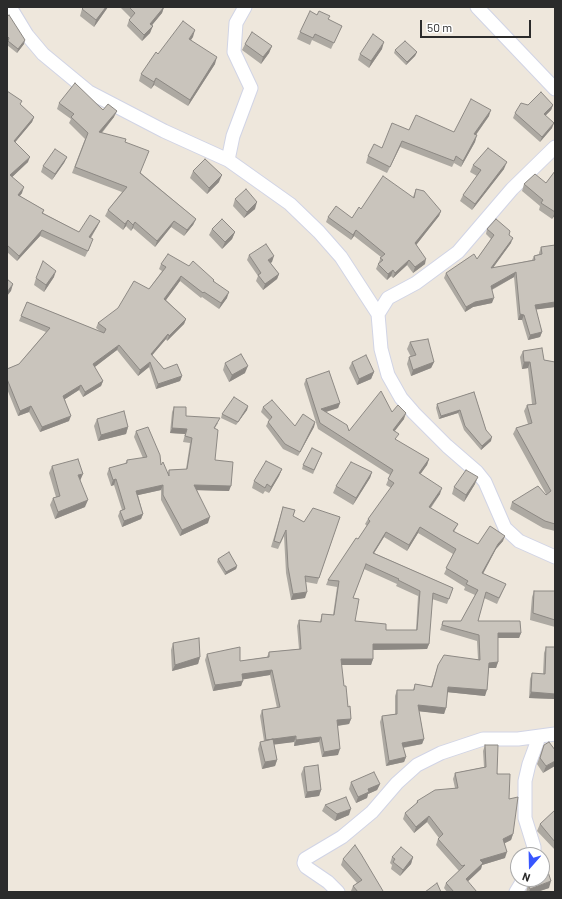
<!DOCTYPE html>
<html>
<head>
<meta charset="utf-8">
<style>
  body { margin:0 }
  #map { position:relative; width:562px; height:899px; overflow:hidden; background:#eee7dc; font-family:Barlow,sans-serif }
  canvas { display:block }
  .frame { position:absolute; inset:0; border:8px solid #2b2b2b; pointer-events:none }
  .north { position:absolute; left:510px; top:847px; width:40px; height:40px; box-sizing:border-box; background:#fff; border:1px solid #aaa; border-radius:50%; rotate:200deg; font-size:11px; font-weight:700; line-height:16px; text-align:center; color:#2b2b2b }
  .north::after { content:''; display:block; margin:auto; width:14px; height:18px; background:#3856ff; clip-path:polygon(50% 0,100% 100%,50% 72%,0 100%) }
  .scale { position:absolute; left:420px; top:20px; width:111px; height:18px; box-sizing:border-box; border:2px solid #2b2b2b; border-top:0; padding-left:5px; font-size:12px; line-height:14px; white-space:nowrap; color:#2b2b2b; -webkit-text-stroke:3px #fff; paint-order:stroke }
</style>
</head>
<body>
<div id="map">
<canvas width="562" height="899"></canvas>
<div class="frame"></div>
<div class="north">N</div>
<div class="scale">50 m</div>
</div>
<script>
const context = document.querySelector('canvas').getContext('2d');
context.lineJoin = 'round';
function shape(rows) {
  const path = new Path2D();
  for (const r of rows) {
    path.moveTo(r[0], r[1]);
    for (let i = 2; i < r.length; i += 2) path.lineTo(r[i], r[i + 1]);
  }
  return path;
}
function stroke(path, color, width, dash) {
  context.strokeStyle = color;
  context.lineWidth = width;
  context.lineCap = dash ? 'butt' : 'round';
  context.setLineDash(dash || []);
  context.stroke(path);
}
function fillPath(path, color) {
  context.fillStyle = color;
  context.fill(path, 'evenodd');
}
const minor = shape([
  [10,7,27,35,43,54,89,92,164,131,228,160,290,204,319,232,341,257,378,314,381,349,388,375,401,398,414,413,447,446,477,472,485,482,505,528,519,541,555,557],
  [477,7,555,89],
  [228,160,233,136,251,88,234,52,236,23,245,7],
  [378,314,388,298,416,283,458,252,512,189,555,147],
  [534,855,534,847,525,818,525,781,529,764,539,737],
  [338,892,328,882,306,867,304,863,305,859,342,837,372,812,397,783,417,765,441,753,483,739,518,739,555,734],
  [516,892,524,879]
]);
stroke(minor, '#d1d4e5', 15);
stroke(minor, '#fff', 13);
fillPath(shape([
  [84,7,108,7,94,27,80,16,82,9],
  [120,7,164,7,162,13,152,25,150,33,142,41,127,26,129,20,131,18],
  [7,17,24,44,17,53,7,45,8,41,7,41],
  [328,20,342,26,331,49,312,40,310,45,297,39,300,32],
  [193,37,191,40,215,64,188,106,154,85,151,89,139,81,141,74,158,54],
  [245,44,272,46,269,53,261,64,242,50],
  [382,49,369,68,358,60,360,54],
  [395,50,417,52,415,56,406,65,394,53],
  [7,91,20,105,34,117,32,122,15,142,28,162,12,177,22,193,20,196,44,210,43,213,79,232,100,221,97,227,91,238,91,245,85,257,40,236,17,261,7,252],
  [59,103,103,110,114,117,102,133,125,142,141,173,196,219,193,225,184,236,171,227,155,247,133,228,131,231,126,226,123,230,105,216,108,210,122,192,72,173,85,139,69,123,71,119,57,109],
  [528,105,553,105,551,110,545,116,552,128,540,142,513,118,515,113],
  [489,116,476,135,475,142,461,167,454,163,452,167,400,147,387,173,366,163,368,156,382,148,409,130,454,132],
  [67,157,64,163,52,180,41,172,43,166],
  [473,165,504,169,472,210,460,201,463,195,477,176,470,172],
  [193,171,219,182,207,194,190,178],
  [555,171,555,215,552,219,539,210,540,206,522,191,524,184,546,183],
  [416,189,441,211,439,216,416,245,425,264,413,273,407,265,393,278,391,276,387,280,376,269,381,257,354,236,351,240,326,222,328,217,352,218,361,209,413,197],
  [235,199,255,209,244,218,233,206],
  [212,229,235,232,232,239,222,249,209,235],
  [487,229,509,235,511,243,493,268,532,260,534,256,539,254,539,253,541,247,555,245,555,307,536,309,542,332,540,337,528,340,522,320,518,320,514,277,492,290,492,303,473,307,465,312,444,278,446,273,477,259,491,239,486,234],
  [249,255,272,262,270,263,279,274,277,279,263,290,256,281,258,276,247,260],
  [161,264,214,281,227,298,219,309,202,297,201,298,180,281,166,300,186,319,184,324,167,341,166,339,152,355,164,369,182,376,180,381,156,389,149,367,138,376,117,350,94,367,103,381,101,386,83,397,79,390,65,399,69,421,40,432,29,412,18,416,7,389,7,369,19,364,46,332,19,321,27,302,101,332,96,328,98,323,149,289,162,271,159,269],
  [54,277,44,292,34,285,36,278],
  [410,342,434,362,431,368,411,376,407,364,409,357,411,357,407,349],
  [523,351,544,360,555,362,555,531,543,528,510,509,512,502,546,494,513,434,516,428,528,424,524,411,527,405,532,404,528,368,522,369,520,357],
  [352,362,374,372,371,379,357,385,349,368],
  [225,363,245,373,229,382,223,370],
  [306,379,340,403,338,408,326,412,349,431,392,412,404,419,394,431,396,440,429,459,427,465,420,474,440,494,431,508,458,524,454,532,478,544,503,541,496,549,483,574,506,584,497,604,484,598,478,621,521,633,519,638,498,638,498,662,496,668,489,668,485,696,447,692,446,708,444,714,419,711,424,739,422,744,403,748,406,757,404,762,386,766,380,722,382,716,395,714,395,696,397,690,413,690,415,684,431,687,438,665,478,659,477,641,440,630,443,621,461,621,475,595,464,590,465,587,444,574,453,554,418,533,407,551,384,537,374,553,453,588,447,604,432,599,429,644,427,649,373,650,373,659,371,665,341,665,344,686,348,707,351,719,349,724,338,726,338,755,322,757,319,742,294,746,294,742,274,744,277,760,275,766,262,769,258,749,260,742,264,741,260,716,262,710,277,708,270,675,243,679,241,686,213,691,205,660,207,654,240,661,267,657,269,652,299,649,297,626,299,620,320,622,322,614,333,615,337,587,326,585,328,580,358,539,367,526,365,524,368,519,391,488,386,485,390,475,318,429,304,384],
  [364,569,397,584,396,586,418,596,416,630,386,630,355,621,353,598],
  [474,392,486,430,491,441,481,450,464,430,458,413,439,419,436,408,437,404],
  [248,406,247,410,236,425,221,418,222,414],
  [174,407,186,416,218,423,215,428,215,460,229,491,197,490,208,523,180,536,161,500,161,490,138,495,143,514,141,519,122,527,118,516,120,511,122,510,114,485,111,486,107,474,109,468,125,464,127,460,143,458,134,437,136,431,168,474,169,470,186,469,190,443,183,442,185,434,170,433,172,412],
  [263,407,295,426,315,422,314,427,298,456,283,449,266,426,269,420,261,412],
  [97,419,128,427,126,434,98,441,94,426],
  [322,453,313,474,302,469,303,465],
  [52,466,80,481,85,507,55,519,50,505,53,498,56,497,49,473],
  [282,469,279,476,269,493,265,491,263,494,252,488,254,481],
  [372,472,370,478,353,505,333,493,336,486],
  [475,484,464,502,452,494,454,487],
  [283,507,295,510,293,516,304,522,340,517,317,584,306,582,305,598,291,600,286,573,284,536,278,549,271,547],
  [218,559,237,566,236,569,225,575,217,562],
  [534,591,555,591,555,627,530,620,532,597],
  [173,643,200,657,198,664,172,671,171,650],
  [546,647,555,699,529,698,530,679,532,673,543,674,544,653],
  [485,745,509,799,513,834,511,840,505,843,505,858,482,865,481,869,467,882,477,892,447,892,444,888,446,883,459,871,436,845,438,839,439,838,427,822,414,833,403,819,405,813,416,804,417,801,455,788,453,779,455,773,484,767,483,751],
  [544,745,555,750,543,773,537,764],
  [304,767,321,790,319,796,305,798,301,774],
  [351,782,380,784,377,790,368,794,367,798,356,803,349,789],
  [325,805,349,815,335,821,322,811],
  [555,810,555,850,537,831,540,824],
  [392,857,413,857,411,864,400,876,391,869,392,865,390,863],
  [343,859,383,892,352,892,351,891,353,886,357,883,341,865],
  [528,885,549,888,537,892,526,892]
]), '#ada9a2');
fillPath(shape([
  [106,7,108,7,94,27,96,20],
  [164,7,162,13,148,30,150,24],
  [153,26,150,33,142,41,144,35],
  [195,30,193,37,187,45,189,39],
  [25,40,24,44,17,53,18,49],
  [384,42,382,49,369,68,371,61],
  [272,46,269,53,261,64,263,57],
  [417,52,415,56,406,65,407,62],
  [217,57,215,64,188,106,190,100],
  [156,78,154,85,151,89,154,82],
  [553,105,551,110,542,119,544,114],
  [491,110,489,116,472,140,474,134],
  [117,111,114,117,97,138,99,132],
  [34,117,32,122,12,146,14,141],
  [554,123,552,128,540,142,542,137],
  [477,135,475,142,461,167,463,161],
  [402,141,400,147,387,173,390,167],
  [30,157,28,162,8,181,10,175],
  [67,157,64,163,52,180,55,174],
  [507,162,504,169,472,210,475,204],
  [222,175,219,182,207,194,209,188],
  [24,187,22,193,16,200,18,195],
  [257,202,255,209,244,218,247,212],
  [441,211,439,216,413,249,415,243],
  [555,212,555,215,552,219],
  [196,219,193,225,184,236,187,230],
  [128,220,126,226,123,230,125,224],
  [100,221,97,227,87,243,89,237],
  [174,221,171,227,155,247,157,241],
  [135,222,133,228,131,231,133,225],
  [42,230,40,236,17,261,19,256],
  [356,230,354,236,351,240,353,235],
  [235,232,232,239,222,249,225,242],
  [513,238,511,243,489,273,491,268],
  [274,256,272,262,266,266,268,260],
  [426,259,425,264,413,273,415,267],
  [409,260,407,265,393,278,395,273],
  [393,270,391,276,387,280,388,274],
  [56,271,54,277,44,292,46,285],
  [516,272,514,277,489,291,491,286],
  [279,274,277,279,263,290,265,284],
  [181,276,180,281,163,304,164,299],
  [13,284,11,291,7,296,7,292],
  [229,292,227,298,219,309,221,303],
  [494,298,492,303,473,307,465,312,466,307,475,302],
  [555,302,555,307,533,310,535,305],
  [520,314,524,315,522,320,518,320],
  [186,319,184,324,167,341,169,336],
  [542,332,540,337,528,340,530,335],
  [168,334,166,339,149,359,151,354],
  [119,345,117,350,91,370,93,364],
  [150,362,149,367,138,376,140,370],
  [434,362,431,368,411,376,413,370],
  [524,362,530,362,528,368,522,369],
  [248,366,245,373,229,382,232,375],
  [374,372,371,379,357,385,359,379],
  [182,376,180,381,156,389,158,384],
  [103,381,101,386,83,397,85,392],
  [81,385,79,390,62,401,63,396],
  [340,403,338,408,319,414,321,409],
  [31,406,29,412,18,416,20,411],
  [248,406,247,410,236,425,238,422],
  [460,410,458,413,439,419,441,416],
  [406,413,404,419,391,436,393,430],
  [71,416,69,421,40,432,42,427],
  [315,422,314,427,298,456],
  [128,427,126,434,98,441,101,435],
  [172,428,187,429,185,434,170,433],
  [492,437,491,441,481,450,482,446],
  [429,459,427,465,417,479,419,473],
  [282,469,279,476,269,493,271,487],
  [372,472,370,478,353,505,356,498],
  [83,474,80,481,78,475],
  [478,477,475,484,464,502,466,495],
  [116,479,114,485,111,486,113,480],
  [163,485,161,490,134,496,136,491],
  [194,485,231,486,229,491,192,490],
  [442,488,440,494,427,512,429,507],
  [88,500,85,507,55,519,58,512],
  [143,514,141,519,122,527,124,521],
  [210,517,208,523,180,536,182,530],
  [420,527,418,533,407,551,409,545],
  [386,532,384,537,371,558,373,553],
  [505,536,503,541,496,549,480,579,482,573,498,544],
  [237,566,236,569,225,575,226,572],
  [307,592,305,598,291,600,293,594],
  [498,633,521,633,519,638,496,638],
  [373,644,429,644,427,649,371,650],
  [200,657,198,664,172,671,175,665],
  [341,659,373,659,371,665,339,665],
  [498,662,496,668,487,668,489,663],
  [272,670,270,675,240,680,242,674],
  [243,681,241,686,213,691,215,685],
  [448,687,487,690,485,696,446,692],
  [531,692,555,694,555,699,529,698],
  [418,705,446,708,444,714,416,711],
  [351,719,349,724,335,726,337,720],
  [296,736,294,742,264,746,266,740],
  [321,737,319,742,294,746,296,740],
  [424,739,422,744,400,748,402,743],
  [340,749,338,755,322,757,324,752],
  [406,757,404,762,386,766,389,761],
  [277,760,275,766,262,769,265,762],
  [555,761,555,766,543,773,546,766],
  [380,784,377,790,368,794,367,798,356,803,358,797,368,789],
  [321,790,319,796,305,798,307,792],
  [351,809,349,815,335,821,337,814],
  [429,816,427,822,414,833,416,827],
  [513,834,511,840,501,845,503,839],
  [507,852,505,858,482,865,481,869,464,885,466,879,480,860],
  [413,857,411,864,400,876,403,870],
  [551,881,549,888,537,892,529,892,530,889]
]), '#8d8984');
const building = shape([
  [84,7,106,7,96,20,82,9,84,7],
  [129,7,164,7,150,24,153,26,144,35,129,20,135,13,129,7],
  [310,11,317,15,319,11,330,16,328,19,342,26,334,43,315,34,313,38,300,32,310,11],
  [9,15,25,40,18,49,8,41,9,38,7,36,7,17,9,15],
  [183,21,195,30,189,39,217,57,190,100,156,78,154,82,141,74,156,52,158,54,183,21],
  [252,32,272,46,263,57,245,44,252,32],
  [373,34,384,42,371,61,360,54,373,34],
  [405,41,417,52,407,62,395,50,405,41],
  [75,83,103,110,108,104,117,111,99,132,126,139,125,142,149,151,140,173,196,219,187,230,174,221,157,241,135,222,133,225,128,220,125,224,108,210,127,187,75,167,88,133,71,117,74,114,59,103,75,83],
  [7,91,22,101,20,104,34,117,14,141,30,157,10,175,24,187,18,195,44,210,42,213,79,232,90,215,100,221,89,237,93,239,88,251,42,230,19,256,7,245,7,91],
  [541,92,553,105,544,114,554,123,542,137,515,113,521,103,528,105,541,92],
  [471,99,491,110,474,134,477,135,463,161,456,156,454,161,402,141,390,167,368,156,374,144,382,148,392,123,409,130,416,115,454,132,471,99],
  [488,148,507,162,475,204,463,195,481,170,473,165,488,148],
  [55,149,67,157,55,174,43,166,55,149],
  [205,159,222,175,209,188,193,171,205,159],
  [555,171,555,212,541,203,543,200,524,184,535,174,546,183,555,171],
  [383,176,414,198,416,189,424,191,441,211,415,243,426,259,415,267,409,260,395,273,393,270,388,274,378,264,383,260,380,258,385,254,356,230,353,235,328,217,336,206,352,218,359,207,361,209,383,176],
  [246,189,257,202,247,212,235,199,246,189],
  [222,219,235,232,225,242,212,229,222,219],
  [496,219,510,231,509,235,513,238,491,268,535,260,534,256,542,254,541,247,555,245,555,302,535,305,542,332,530,335,524,315,520,314,516,272,491,286,494,298,475,302,466,307,446,273,474,254,477,259,494,235,487,229,496,219],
  [266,244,274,256,268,260,279,274,265,284,258,275,261,273,249,255,266,244],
  [168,254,189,266,193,261,214,280,213,281,229,292,221,303,204,292,203,293,181,276,164,299,186,319,169,336,168,334,151,354,164,369,177,364,182,376,158,384,150,362,140,370,119,345,93,364,103,381,85,392,81,385,63,396,71,416,42,427,31,406,20,411,7,379,7,369,19,364,50,328,21,316,27,302,104,333,106,329,98,323,118,308,134,281,149,289,166,267,161,264,168,254],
  [43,261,56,271,46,285,36,278,43,261],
  [7,279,13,284,7,292,7,279],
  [428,339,434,362,413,370,409,357,416,355,410,342,428,339],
  [542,348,544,360,555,362,555,524,545,521,512,502,538,486,546,495,551,491,516,428,532,423,527,405,536,404,530,362,524,362,523,351,542,348],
  [241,354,248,366,232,375,225,363,241,354],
  [366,355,374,372,359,379,352,362,366,355],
  [329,371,340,403,321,409,347,425,349,431,381,391,392,412,398,405,406,413,393,430,399,434,395,439,429,459,419,473,442,488,429,507,458,524,453,531,478,544,490,526,505,536,498,544,482,573,506,584,499,598,486,592,478,621,520,621,521,633,498,633,498,662,489,663,487,690,448,687,446,708,418,705,424,739,402,743,406,757,389,761,382,716,397,714,397,690,414,690,415,684,432,687,438,665,444,655,480,660,479,635,442,625,443,621,461,621,478,590,466,584,468,581,446,568,456,549,420,527,409,545,386,532,373,553,453,588,449,599,433,593,429,644,373,644,373,659,341,659,344,686,346,686,348,707,350,706,351,719,337,720,340,749,324,752,321,737,296,740,296,736,266,740,262,710,280,707,272,670,242,674,243,681,215,685,207,654,240,647,240,661,269,657,269,652,301,649,299,620,321,622,322,614,334,615,339,581,328,580,356,538,358,539,370,521,368,519,394,483,388,479,393,470,320,423,306,379,329,371],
  [366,564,399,579,398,580,420,591,417,630,386,630,386,624,355,621,359,599,353,598,366,564],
  [474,392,486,430,492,437,482,446,465,426,460,410,441,416,437,404,474,392],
  [234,397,248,406,238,422,222,414,234,397],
  [272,400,295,426,303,414,315,422,300,452,285,444,268,422,272,417,263,407,272,400],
  [174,407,186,407,186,416,220,418,214,428,218,430,215,460,233,462,231,486,194,485,210,517,182,530,163,495,163,485,136,491,143,514,124,521,120,511,125,509,116,479,113,480,109,468,127,463,127,460,147,457,136,431,148,427,160,455,161,465,163,462,169,476,169,470,187,469,192,438,185,436,187,429,172,428,174,407],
  [124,411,128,427,101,435,97,419,124,411],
  [312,448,322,453,314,470,303,465,312,448],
  [78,459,83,474,78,475,88,500,58,512,53,498,60,496,52,466,78,459],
  [266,461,282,469,271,487,267,484,265,488,254,481,266,461],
  [351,462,372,472,356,498,336,486,351,462],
  [466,470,478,477,466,495,454,487,466,470],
  [283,507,295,510,293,516,304,522,313,508,340,517,319,578,305,576,307,592,293,594,288,567,286,530,280,543,274,541,283,507],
  [229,552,237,566,226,572,218,559,229,552],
  [534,591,555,591,555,620,533,613,534,591],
  [199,638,200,657,175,665,173,643,199,638],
  [546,647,555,647,555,694,531,692,532,673,545,674,546,647],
  [273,739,277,760,265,762,260,742,273,739],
  [549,742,555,750,555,761,546,766,540,758,544,745,549,742],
  [485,745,498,745,497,774,510,774,509,799,518,797,513,834,503,839,507,852,480,860,483,863,466,879,477,892,454,892,446,883,465,865,462,866,438,839,443,834,429,816,416,827,405,813,418,802,417,801,435,790,458,788,455,773,486,767,485,745],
  [318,765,321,790,307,792,304,767,318,765],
  [374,772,380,784,368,789,369,792,358,797,351,782,374,772],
  [346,797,351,809,337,814,325,805,346,797],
  [555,810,555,842,540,824,555,810],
  [355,845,361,854,383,891,380,892,358,892,353,886,362,880,343,859,355,845],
  [401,847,413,857,403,870,393,862,395,859,392,857,401,847],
  [547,869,551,881,530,889,528,885,531,879,542,879,542,870,547,869],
  [437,883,441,892,425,892,437,883]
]);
fillPath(building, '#c9c4bc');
stroke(building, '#8d8984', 1);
</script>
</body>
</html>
